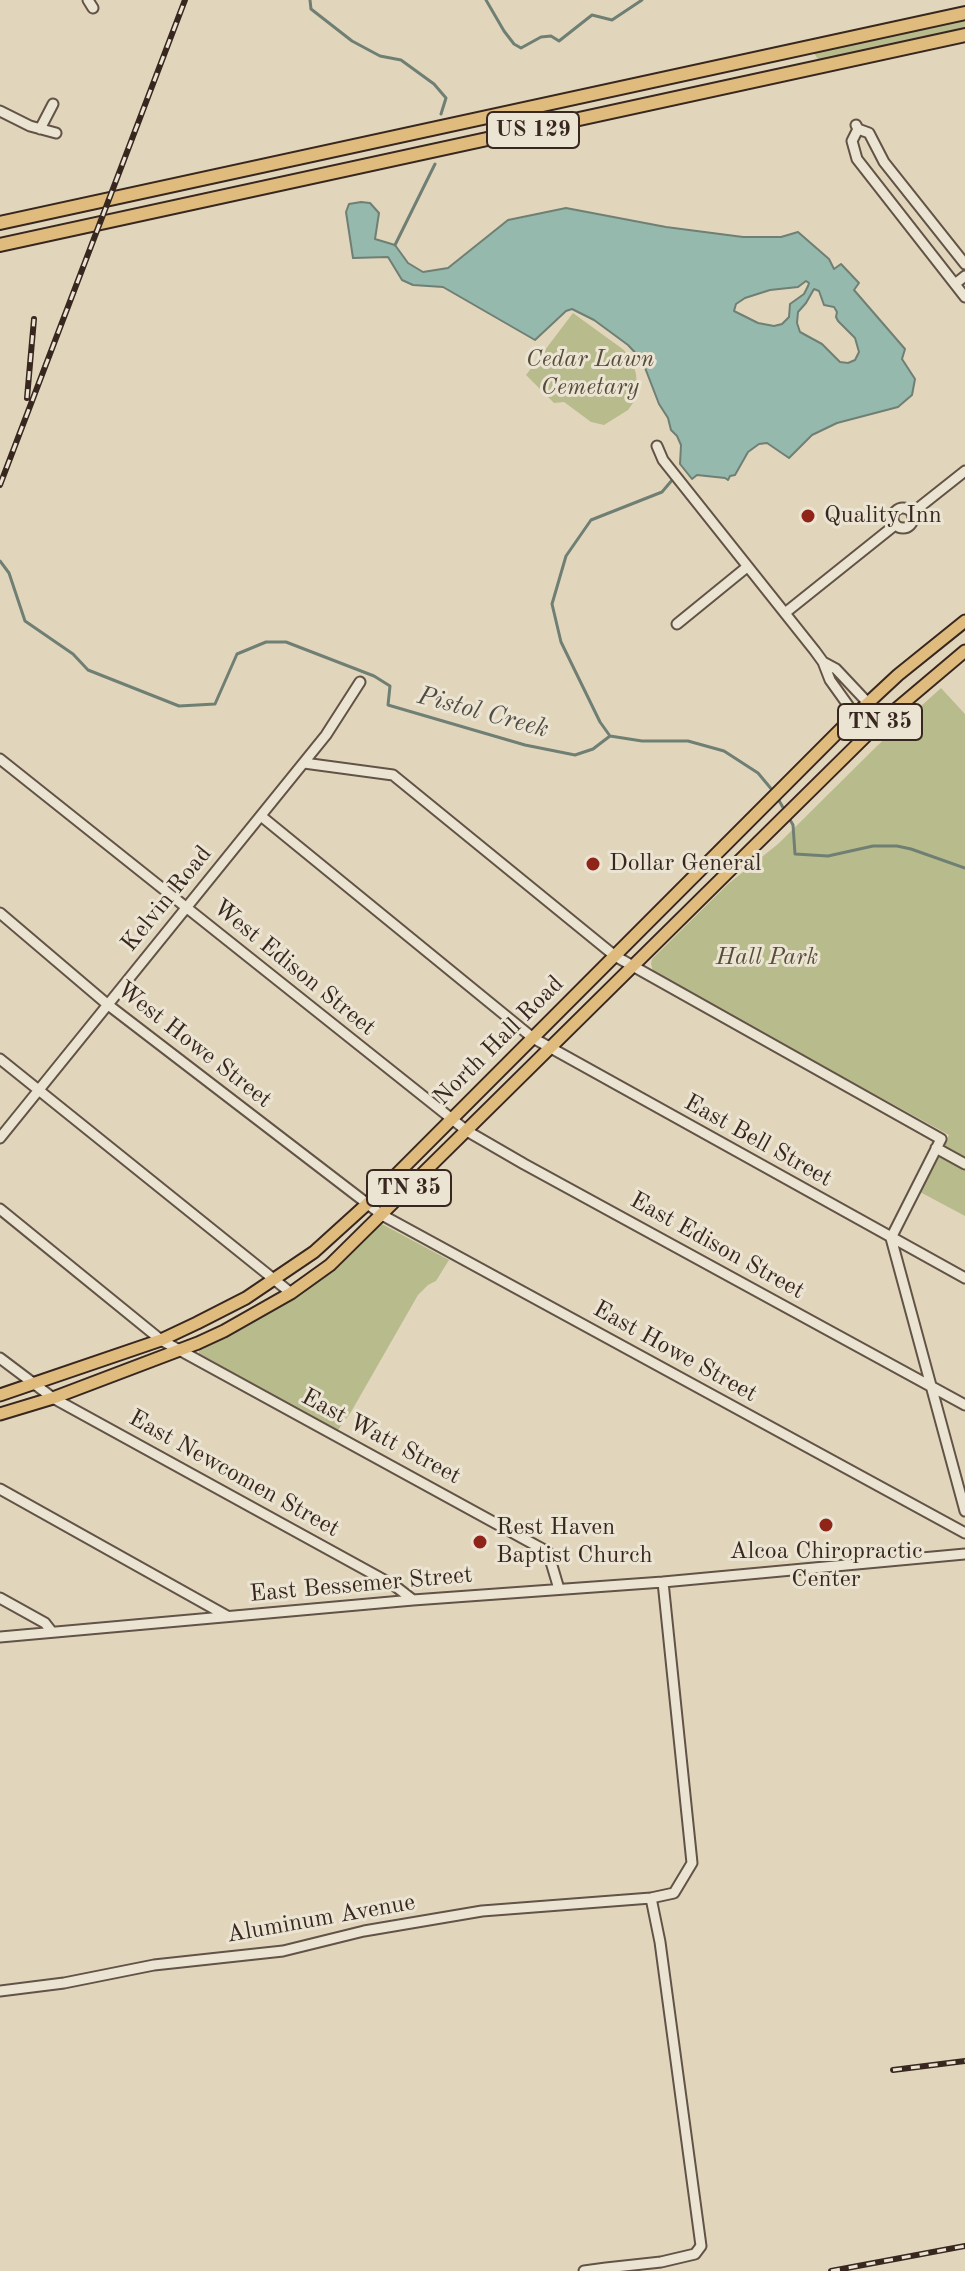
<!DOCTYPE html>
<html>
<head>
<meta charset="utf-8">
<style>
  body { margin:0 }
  canvas { display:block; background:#e1d6bc }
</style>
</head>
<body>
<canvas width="965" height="2271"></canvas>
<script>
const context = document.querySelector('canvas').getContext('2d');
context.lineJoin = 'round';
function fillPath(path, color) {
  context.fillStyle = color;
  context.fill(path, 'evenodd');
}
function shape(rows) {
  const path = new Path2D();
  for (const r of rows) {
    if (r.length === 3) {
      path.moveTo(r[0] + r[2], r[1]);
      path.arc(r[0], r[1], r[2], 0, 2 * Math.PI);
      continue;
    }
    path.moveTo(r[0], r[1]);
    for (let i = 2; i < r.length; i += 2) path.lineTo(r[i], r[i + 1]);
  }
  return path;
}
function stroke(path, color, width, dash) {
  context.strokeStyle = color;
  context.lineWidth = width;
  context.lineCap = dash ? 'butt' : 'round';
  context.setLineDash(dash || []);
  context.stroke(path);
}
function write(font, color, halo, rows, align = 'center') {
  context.font = font + ' "Old Standard TT",serif';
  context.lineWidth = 6;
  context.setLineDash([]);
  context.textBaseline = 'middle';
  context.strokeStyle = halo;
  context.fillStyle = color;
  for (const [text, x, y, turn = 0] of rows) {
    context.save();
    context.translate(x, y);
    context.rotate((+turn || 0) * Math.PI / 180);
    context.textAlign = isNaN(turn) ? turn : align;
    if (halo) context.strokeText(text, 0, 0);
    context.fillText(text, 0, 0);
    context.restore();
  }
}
fillPath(shape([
  [965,18,965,29,820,62,813,52],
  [573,313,624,350,633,363,636,374,638,396,628,410,604,425,591,422,564,402,554,403,526,375],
  [941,688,965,714,965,1216,920,1192,949,1135,659,976,653,971,651,964,652,959,728,884,778,844,878,745],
  [382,1224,449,1260,436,1281,428,1285,418,1295,351,1412,338,1430,199,1354,199,1349,246,1327,304,1293]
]), '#b8bc8d');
const water = shape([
  [361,202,370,203,379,213,375,239,395,245,408,263,423,272,448,268,508,220,566,208,666,227,743,237,781,237,798,232,829,259,834,269,841,264,859,283,854,290,905,349,902,359,915,379,912,395,898,407,837,423,812,435,789,458,767,443,759,444,748,452,735,475,730,476,728,480,725,478,697,475,692,479,680,464,681,445,677,436,671,430,668,418,659,404,642,360,628,345,594,320,572,309,566,311,535,340,443,287,413,285,402,280,388,257,353,258,346,212,349,204,361,202],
  [806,281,809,283,808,286,804,294,790,304,789,317,782,324,774,326,758,323,734,311,736,304,745,298,770,290,798,287,806,281],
  [814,289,819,291,824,305,834,307,837,312,836,317,838,321,855,338,859,352,855,360,848,363,840,362,822,344,800,332,797,323,798,312,806,303,814,289]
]);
fillPath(water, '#95b9ad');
stroke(water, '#707f74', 2);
stroke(shape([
  [310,0,311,9,352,41,380,56,401,60,434,84,446,98,441,114],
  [486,0,504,31,514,44,521,48,541,37,551,36,559,41,592,15,612,20,642,0],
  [395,245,435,164],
  [0,561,9,573,25,621,73,654,88,670,179,706,215,704,237,654,266,642,286,642,374,676,390,686,388,705,525,745,575,755,593,749,610,736,642,741,688,741,724,751,758,773,773,791],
  [610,736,600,722,561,642,552,604,566,556,591,520,662,492,673,479],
  [777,797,785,811],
  [789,818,793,825,795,854,828,856,873,846,897,846,911,849,965,868]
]), '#707f74', 3);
const minor = shape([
  [88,0,93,8],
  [0,111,30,126,56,133],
  [856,125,858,129,869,133,884,162,965,264],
  [40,129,53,104],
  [858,129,852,141,857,159,965,297],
  [955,284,965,276],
  [657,446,663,460,815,651,823,662,830,680,855,715,875,727],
  [903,518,10],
  [912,513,965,471],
  [785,613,895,525],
  [677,624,747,567],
  [823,662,836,669,868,703,875,727],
  [0,759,467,1131,524,1164,965,1405],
  [304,763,393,775,615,956,941,1139,891,1238,965,1511],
  [261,816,533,1038,965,1278],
  [0,913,107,1004,382,1215,965,1533],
  [0,1059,291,1293],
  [0,1138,326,735,360,682],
  [936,1148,965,1164],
  [0,1209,161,1340,548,1552,559,1589],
  [0,1358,53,1398,395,1586,413,1600],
  [0,1489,227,1616],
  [0,1598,45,1623,52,1632],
  [0,1637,413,1600,663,1582,965,1554],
  [0,1991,64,1983,154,1965,283,1951,364,1931,482,1911,651,1898,674,1893,692,1863,663,1582],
  [584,2271,606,2268],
  [606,2271,606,2268,661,2262,695,2254,701,2246,660,1942,651,1898]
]);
const major = shape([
  [0,1395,161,1340,197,1323,246,1298,314,1252,367,1204,855,715,898,675,965,621],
  [0,1414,53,1398,198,1343,224,1331,291,1293,330,1265,875,727,965,651]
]);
const highway = shape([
  [0,223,965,13],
  [0,245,965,35]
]);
stroke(minor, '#625346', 13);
stroke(major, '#38271f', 15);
stroke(highway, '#38271f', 16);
stroke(minor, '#ece4d3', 9);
stroke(major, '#e0bb7e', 11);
stroke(highway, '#e0bb7e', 12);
const rail = shape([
  [27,398,34,319],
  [0,485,185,0],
  [893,2070,965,2061],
  [831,2271,965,2246]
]);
stroke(rail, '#38271f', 6);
stroke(rail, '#ece4d3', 3, [9]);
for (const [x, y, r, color] of [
  [808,516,8,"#8f2418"],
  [593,864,8,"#8f2418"],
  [826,1525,8,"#8f2418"],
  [480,1542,8,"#8f2418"]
]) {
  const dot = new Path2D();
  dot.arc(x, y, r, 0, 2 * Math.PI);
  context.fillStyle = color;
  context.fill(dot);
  stroke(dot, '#ece4d3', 3);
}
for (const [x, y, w] of [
  [533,130,92],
  [880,722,84],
  [409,1188,84]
]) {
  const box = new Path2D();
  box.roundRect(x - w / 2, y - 18, w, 36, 6);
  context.fillStyle = '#ece4d3';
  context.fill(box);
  stroke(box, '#38271f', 2);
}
write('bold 22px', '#38271f', null, [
  ["US 129",533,130],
  ["TN 35",880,722],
  ["TN 35",409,1188]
]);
write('italic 24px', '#584c3a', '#ece4d3', [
  ["Cedar Lawn",590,360],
  ["Cemetary",590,388],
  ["Hall Park",767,958]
]);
write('24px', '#38271f', '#ece4d3', [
  ["Quality Inn",824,516],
  ["Dollar General",609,864],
  ["Rest Haven",496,1528],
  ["Baptist Church",496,1556],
  ["Alcoa Chiropractic",826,1552,"center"],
  ["Center",826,1580,"center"]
], 'left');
write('24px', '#38271f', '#ece4d3', [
  ["Kelvin Road",167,899,-51],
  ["West Edison Street",294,968,39],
  ["North Hall Road",499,1041,-45],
  ["West Howe Street",194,1045,38],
  ["East Bell Street",758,1141,29],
  ["East Edison Street",717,1246,29],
  ["East Howe Street",675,1352,29],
  ["East Watt Street",381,1437,28],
  ["East Newcomen Street",234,1474,29],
  ["East Bessemer Street",361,1585,-5],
  ["Aluminum Avenue",321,1919,-10]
]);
write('italic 26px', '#4f4c42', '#ece4d3', [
  ["Pistol Creek",483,713,15]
]);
</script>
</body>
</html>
